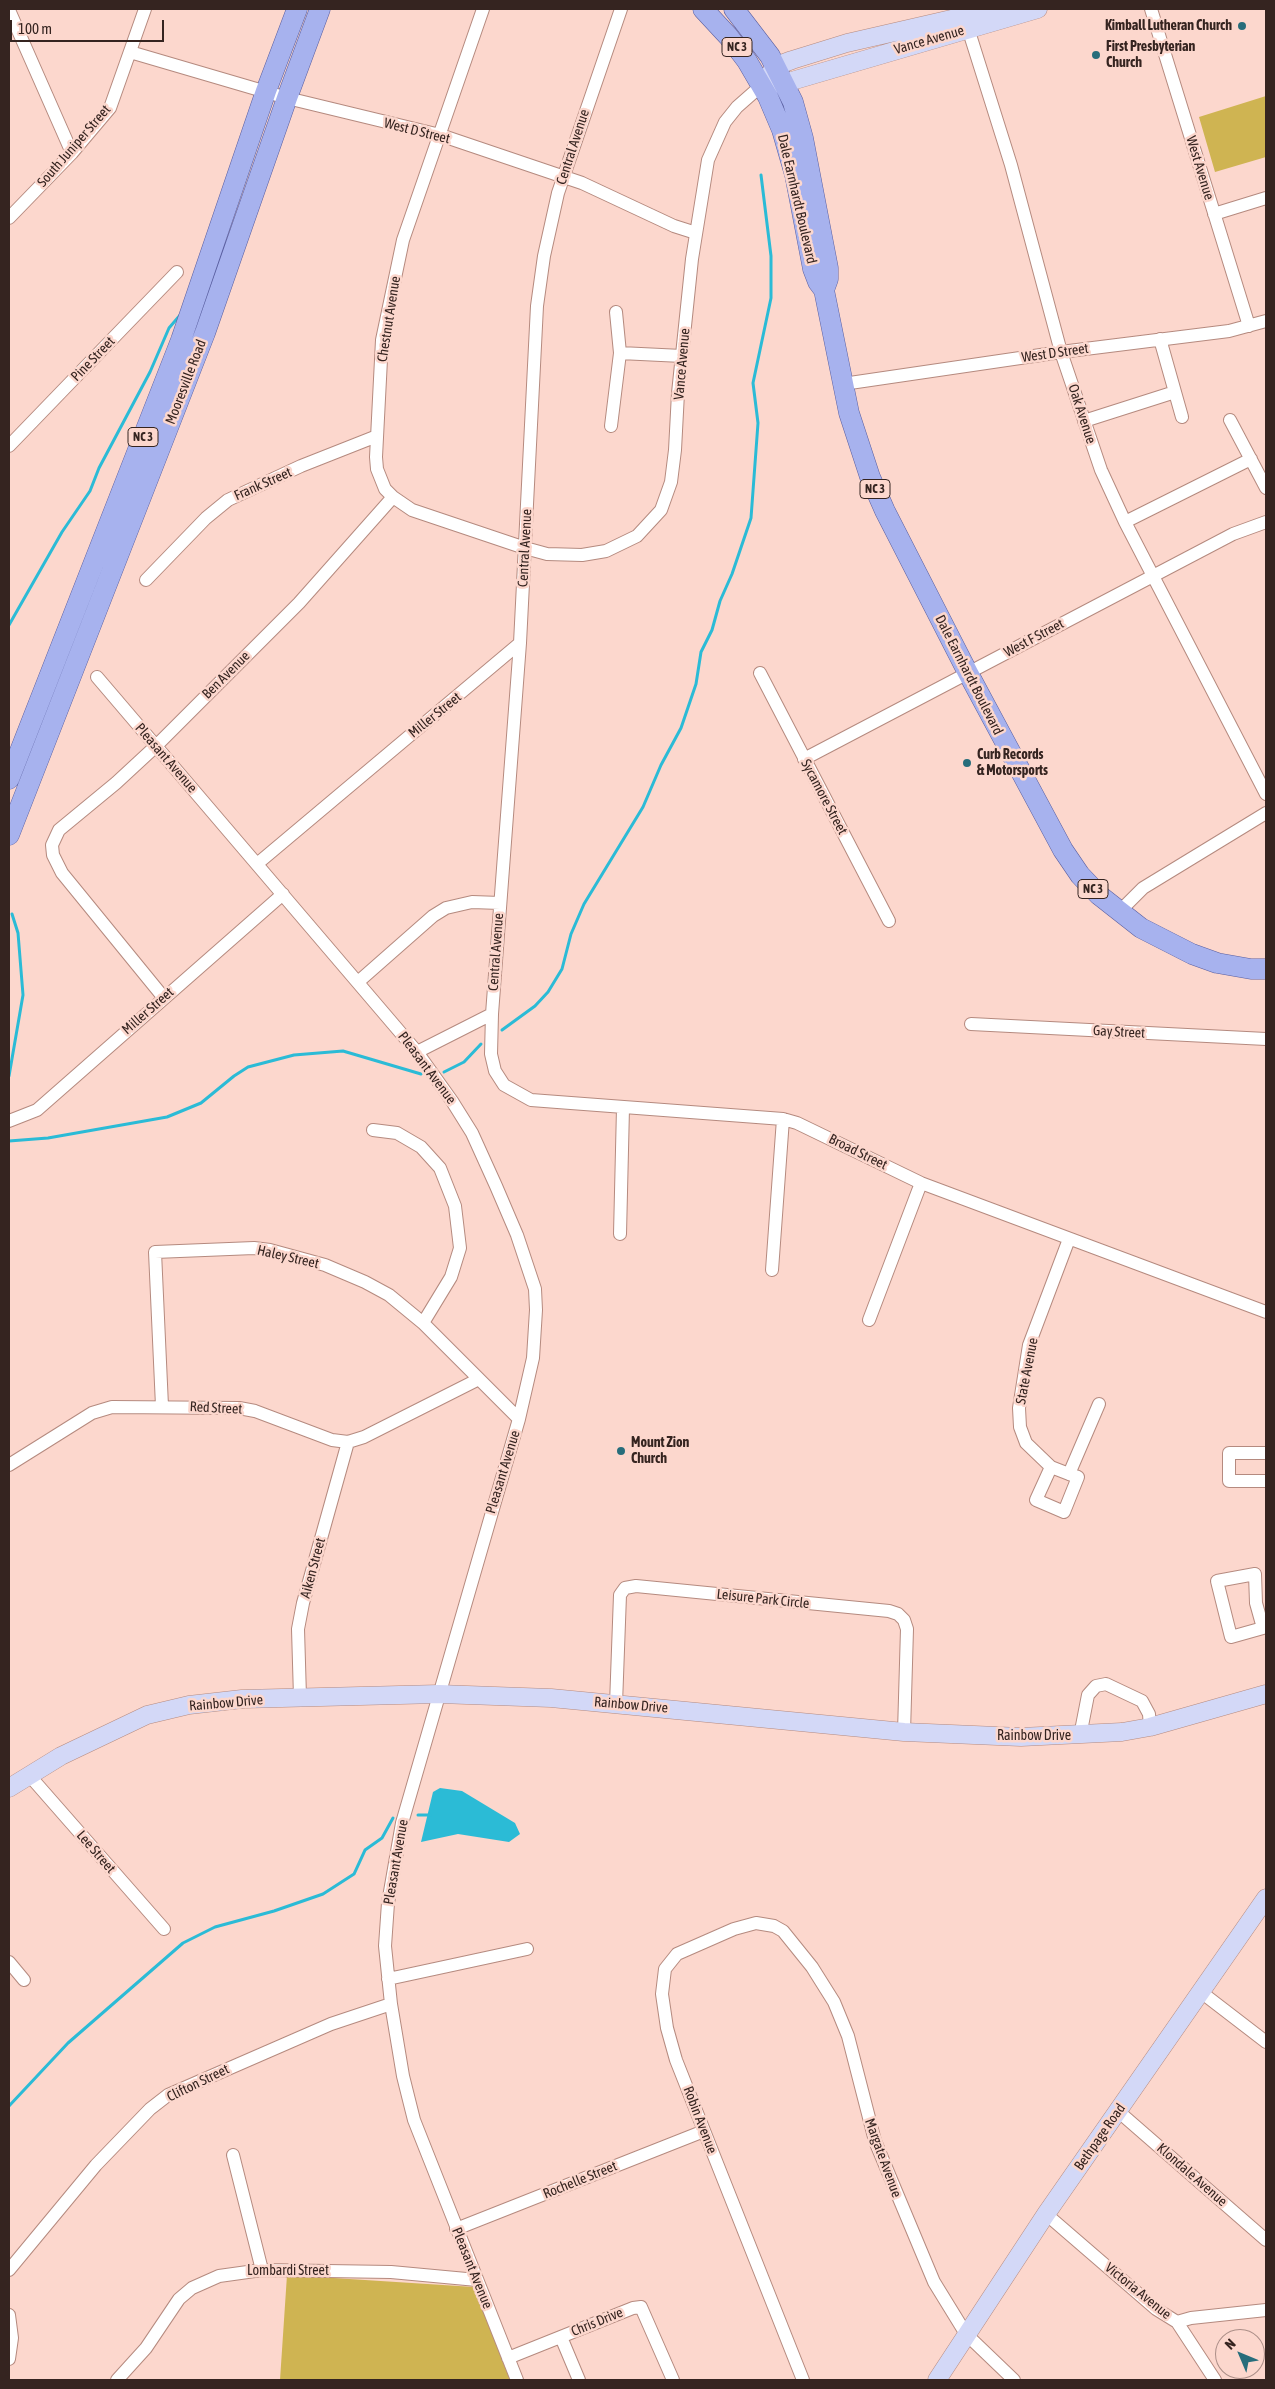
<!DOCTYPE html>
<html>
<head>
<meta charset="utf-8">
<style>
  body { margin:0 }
  #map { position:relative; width:1275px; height:2389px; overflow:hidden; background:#fcd7cd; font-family:"Asap Condensed",sans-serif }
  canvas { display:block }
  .frame { position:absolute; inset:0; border:10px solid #352420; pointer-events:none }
  .north { position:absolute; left:1215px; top:2329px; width:50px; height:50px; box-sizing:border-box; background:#fcd7cd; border:1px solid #ac8f88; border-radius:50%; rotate:315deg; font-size:14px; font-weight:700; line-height:20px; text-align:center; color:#352420 }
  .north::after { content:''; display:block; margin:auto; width:18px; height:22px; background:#276d7b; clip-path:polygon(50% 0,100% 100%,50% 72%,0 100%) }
  .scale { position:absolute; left:10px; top:20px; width:154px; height:22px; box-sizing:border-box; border:2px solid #352420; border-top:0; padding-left:6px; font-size:15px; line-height:18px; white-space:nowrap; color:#352420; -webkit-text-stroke:4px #fcd7cd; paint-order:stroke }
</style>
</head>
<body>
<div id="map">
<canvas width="1275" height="2389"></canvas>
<div class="frame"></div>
<div class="north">N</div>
<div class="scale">100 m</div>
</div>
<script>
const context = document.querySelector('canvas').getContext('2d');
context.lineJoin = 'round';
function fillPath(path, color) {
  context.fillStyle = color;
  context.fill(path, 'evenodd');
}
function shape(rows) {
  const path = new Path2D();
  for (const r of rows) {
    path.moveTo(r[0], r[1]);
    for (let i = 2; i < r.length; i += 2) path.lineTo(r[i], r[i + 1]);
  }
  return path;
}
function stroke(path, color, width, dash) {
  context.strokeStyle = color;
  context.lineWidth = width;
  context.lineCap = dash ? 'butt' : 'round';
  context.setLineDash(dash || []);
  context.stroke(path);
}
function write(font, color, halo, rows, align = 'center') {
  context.font = font + ' "Asap Condensed",sans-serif';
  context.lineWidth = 5;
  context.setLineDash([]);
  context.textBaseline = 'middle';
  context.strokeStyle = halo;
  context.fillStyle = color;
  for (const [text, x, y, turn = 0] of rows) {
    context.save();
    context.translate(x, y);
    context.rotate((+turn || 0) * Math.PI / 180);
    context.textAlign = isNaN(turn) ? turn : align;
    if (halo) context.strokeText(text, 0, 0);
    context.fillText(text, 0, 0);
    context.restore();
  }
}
fillPath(shape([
  [1266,96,1266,157,1215,172,1199,117],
  [287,2275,474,2287,510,2380,280,2380]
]), '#cfb452');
fillPath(shape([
  [440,1788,462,1791,515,1823,520,1834,509,1842,458,1834,421,1842,433,1792]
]), '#2bbbd6');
stroke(shape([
  [9,625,62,532,90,491,99,468,150,372,169,328,181,314],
  [502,1030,535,1006,548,992,562,969,571,934,584,904,643,807,661,765,681,728,696,684,701,652,712,630,720,601,732,574,751,518,758,423,753,383,771,298,771,256,761,175],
  [444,1072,464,1062,481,1044],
  [9,1076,23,995,18,933,12,914],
  [9,1141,48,1138,167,1117,201,1103,234,1076,248,1067,294,1055,343,1051,421,1074],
  [418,1815,430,1815],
  [9,2106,68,2043,183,1943,215,1927,274,1911,323,1894,354,1874,365,1850,382,1838,393,1818]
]), '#2bbbd6', 3);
const street = shape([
  [483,9,403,240,382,340,376,457,377,469,385,489,393,497,412,510,525,548,547,554,582,555,606,551,637,536,661,510,671,482,675,450,678,393,692,259,708,160,725,122,737,107,762,85],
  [1151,9,1249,326],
  [9,10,72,153],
  [966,22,1011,165,1061,352,1101,470,1125,522,1266,794],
  [130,52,287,98,440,135,582,183,674,226,696,233],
  [1214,214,1266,198],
  [9,218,72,153,110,108,145,9],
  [616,312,620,353],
  [1160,339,1182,417],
  [843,384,1061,352,1229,331,1266,321],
  [1230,420,1266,488],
  [1084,421,1175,392],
  [611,426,620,353,682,356],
  [9,446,177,272],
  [1125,522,1251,459],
  [146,580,206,518,228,500,301,466,377,436],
  [760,673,889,921],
  [97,677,417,1052,452,1101,472,1133,496,1186,517,1235,535,1289,536,1310,533,1358,519,1419,402,1823,388,1903,385,1946,391,2004,403,2076,414,2120,517,2380],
  [804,759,1233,534,1266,522],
  [257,864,520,643],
  [1119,912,1143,888,1266,813],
  [358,982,433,916,446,908,472,902,500,903],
  [164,998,62,873,53,855,52,845,59,830,116,783,156,746,299,603,393,497],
  [492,1014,491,1054,495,1071,504,1085,531,1100,783,1119,797,1123,921,1183,1266,1312],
  [971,1024,1266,1039],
  [417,1052,492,1014,520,643,537,306,544,256,558,193,621,9],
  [9,1121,37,1110,283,894],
  [373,1130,397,1133,421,1147,440,1168,455,1206,460,1248,451,1277,423,1323],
  [620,1234,623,1108],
  [772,1270,783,1119],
  [869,1320,921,1183],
  [162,1406,155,1252,254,1248,270,1250,325,1265,365,1282,389,1295,423,1323,519,1419],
  [1266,1453,1229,1453,1229,1481,1266,1481],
  [9,1465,92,1413,112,1407,239,1408,255,1411,332,1440,348,1442,364,1437,479,1379],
  [1051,1467,1026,1443,1020,1427,1019,1408,1029,1345,1069,1239],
  [1069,1474,1051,1467,1036,1500,1064,1512,1078,1477,1069,1474,1099,1404],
  [1255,1574,1256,1603,1263,1628,1231,1637,1217,1581,1255,1574],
  [300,1697,298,1629,303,1603,348,1442],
  [616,1704,620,1595,625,1588,636,1586,889,1611,898,1614,904,1620,907,1629,904,1732],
  [1080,1736,1088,1695,1096,1686,1106,1684,1142,1701,1149,1714,1150,1727],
  [29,1775,164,1929],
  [9,1962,24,1980],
  [388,1979,527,1949],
  [1201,1992,1266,2042],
  [1118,2111,1266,2240],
  [233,2155,262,2270],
  [1046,2214,1156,2309,1177,2322,1215,2380],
  [456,2229,704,2131],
  [9,2270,96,2165,150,2109,168,2095,331,2024,391,2004],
  [9,2315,12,2338,9,2359],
  [1177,2322,1191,2318,1266,2310],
  [561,2337,579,2380],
  [508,2358,633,2308,641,2307,673,2380],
  [117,2380,146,2348,179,2299,192,2288,219,2276,262,2270,391,2272,477,2280],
  [803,2380,676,2060,667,2028,662,1994,665,1969,677,1954,734,1929,756,1923,774,1926,783,1931,812,1967,834,2002,848,2036,875,2141,934,2282,966,2334,1014,2380]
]);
const secondary = shape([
  [767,78,776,66,792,60,847,43,995,9],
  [771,84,785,83,1038,9],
  [9,1788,61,1756,147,1715,189,1705,242,1699,439,1694,551,1698,904,1732,1021,1737,1122,1732,1150,1727,1266,1694],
  [937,2380,1046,2214,1266,1898]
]);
const primary = shape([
  [703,9,728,36,747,61,768,97,782,130,795,175,813,269,818,282,824,290,849,413,870,477,885,511,968,673,1063,850,1080,875,1099,895,1141,928,1192,954,1217,963,1251,969,1266,969],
  [734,9,770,56,793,102,803,138,828,268,828,279,824,290],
  [9,779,181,340,266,91,297,9],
  [9,835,205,333,287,98,320,9]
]);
stroke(street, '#b58a7f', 14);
stroke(secondary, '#b58a7f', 19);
stroke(primary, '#595e9f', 21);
stroke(street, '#fff', 12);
stroke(secondary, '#d3d8f7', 18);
stroke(primary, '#a7b2ee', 20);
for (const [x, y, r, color] of [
  [1242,26,5,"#276d7b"],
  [1096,55,5,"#276d7b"],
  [967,763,5,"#276d7b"],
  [621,1451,5,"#276d7b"]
]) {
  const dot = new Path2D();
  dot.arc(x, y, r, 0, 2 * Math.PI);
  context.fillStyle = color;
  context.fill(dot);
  stroke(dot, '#fcd7cd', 2);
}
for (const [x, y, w] of [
  [737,47,30],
  [143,437,30],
  [875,489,30],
  [1093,889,30]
]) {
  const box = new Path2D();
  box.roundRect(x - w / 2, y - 9.5, w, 19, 4);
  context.fillStyle = '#fcd7cd';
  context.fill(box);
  stroke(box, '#352420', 1);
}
write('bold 12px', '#352420', null, [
  ["NC 3",737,47],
  ["NC 3",143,437],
  ["NC 3",875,489],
  ["NC 3",1093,889]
]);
write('bold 14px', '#352420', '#fcd7cd', [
  ["Kimball Lutheran Church",1232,26,"right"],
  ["First Presbyterian",1106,47],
  ["Church",1106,63],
  ["Curb Records",977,755],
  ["& Motorsports",977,771],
  ["Mount Zion",631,1443],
  ["Church",631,1459]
], 'left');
write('14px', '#352420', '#fcd7cd', [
  ["Vance Avenue",929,40,-16],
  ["West D Street",417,131,14],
  ["South Juniper Street",74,146,-49],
  ["Central Avenue",573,147,-72],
  ["West Avenue",1200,168,73],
  ["Dale Earnhardt Boulevard",797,199,77],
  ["Chestnut Avenue",389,319,-81],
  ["West D Street",1055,353,-8],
  ["Pine Street",93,359,-46],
  ["Vance Avenue",682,364,-85],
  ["Mooresville Road",186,382,-69],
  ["Oak Avenue",1082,414,72],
  ["Frank Street",263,484,-24],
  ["Central Avenue",525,548,-87],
  ["West F Street",1034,638,-28],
  ["Ben Avenue",226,675,-45],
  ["Dale Earnhardt Boulevard",969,675,63],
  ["Miller Street",435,715,-39],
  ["Pleasant Avenue",166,758,49],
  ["Sycamore Street",824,797,62],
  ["Central Avenue",496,952,-86],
  ["Miller Street",148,1011,-41],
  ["Gay Street",1119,1032,3],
  ["Pleasant Avenue",427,1068,53],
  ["Broad Street",858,1152,26],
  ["Haley Street",288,1257,13],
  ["State Avenue",1027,1371,-79],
  ["Red Street",216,1408,3],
  ["Pleasant Avenue",503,1472,-73],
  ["Aiken Street",313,1568,-75],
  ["Leisure Park Circle",763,1599,6],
  ["Rainbow Drive",226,1703,-5],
  ["Rainbow Drive",631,1705,5],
  ["Rainbow Drive",1034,1736],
  ["Lee Street",96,1852,49],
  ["Pleasant Avenue",396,1862,-80],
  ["Clifton Street",198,2083,-26],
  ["Robin Avenue",700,2120,69],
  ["Bethpage Road",1100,2137,-55],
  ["Margate Avenue",883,2158,70],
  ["Klondale Avenue",1192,2175,41],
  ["Rochelle Street",580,2180,-22],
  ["Pleasant Avenue",472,2268,68],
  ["Lombardi Street",288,2271],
  ["Victoria Avenue",1138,2291,39],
  ["Chris Drive",597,2322,-22]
]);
</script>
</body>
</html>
